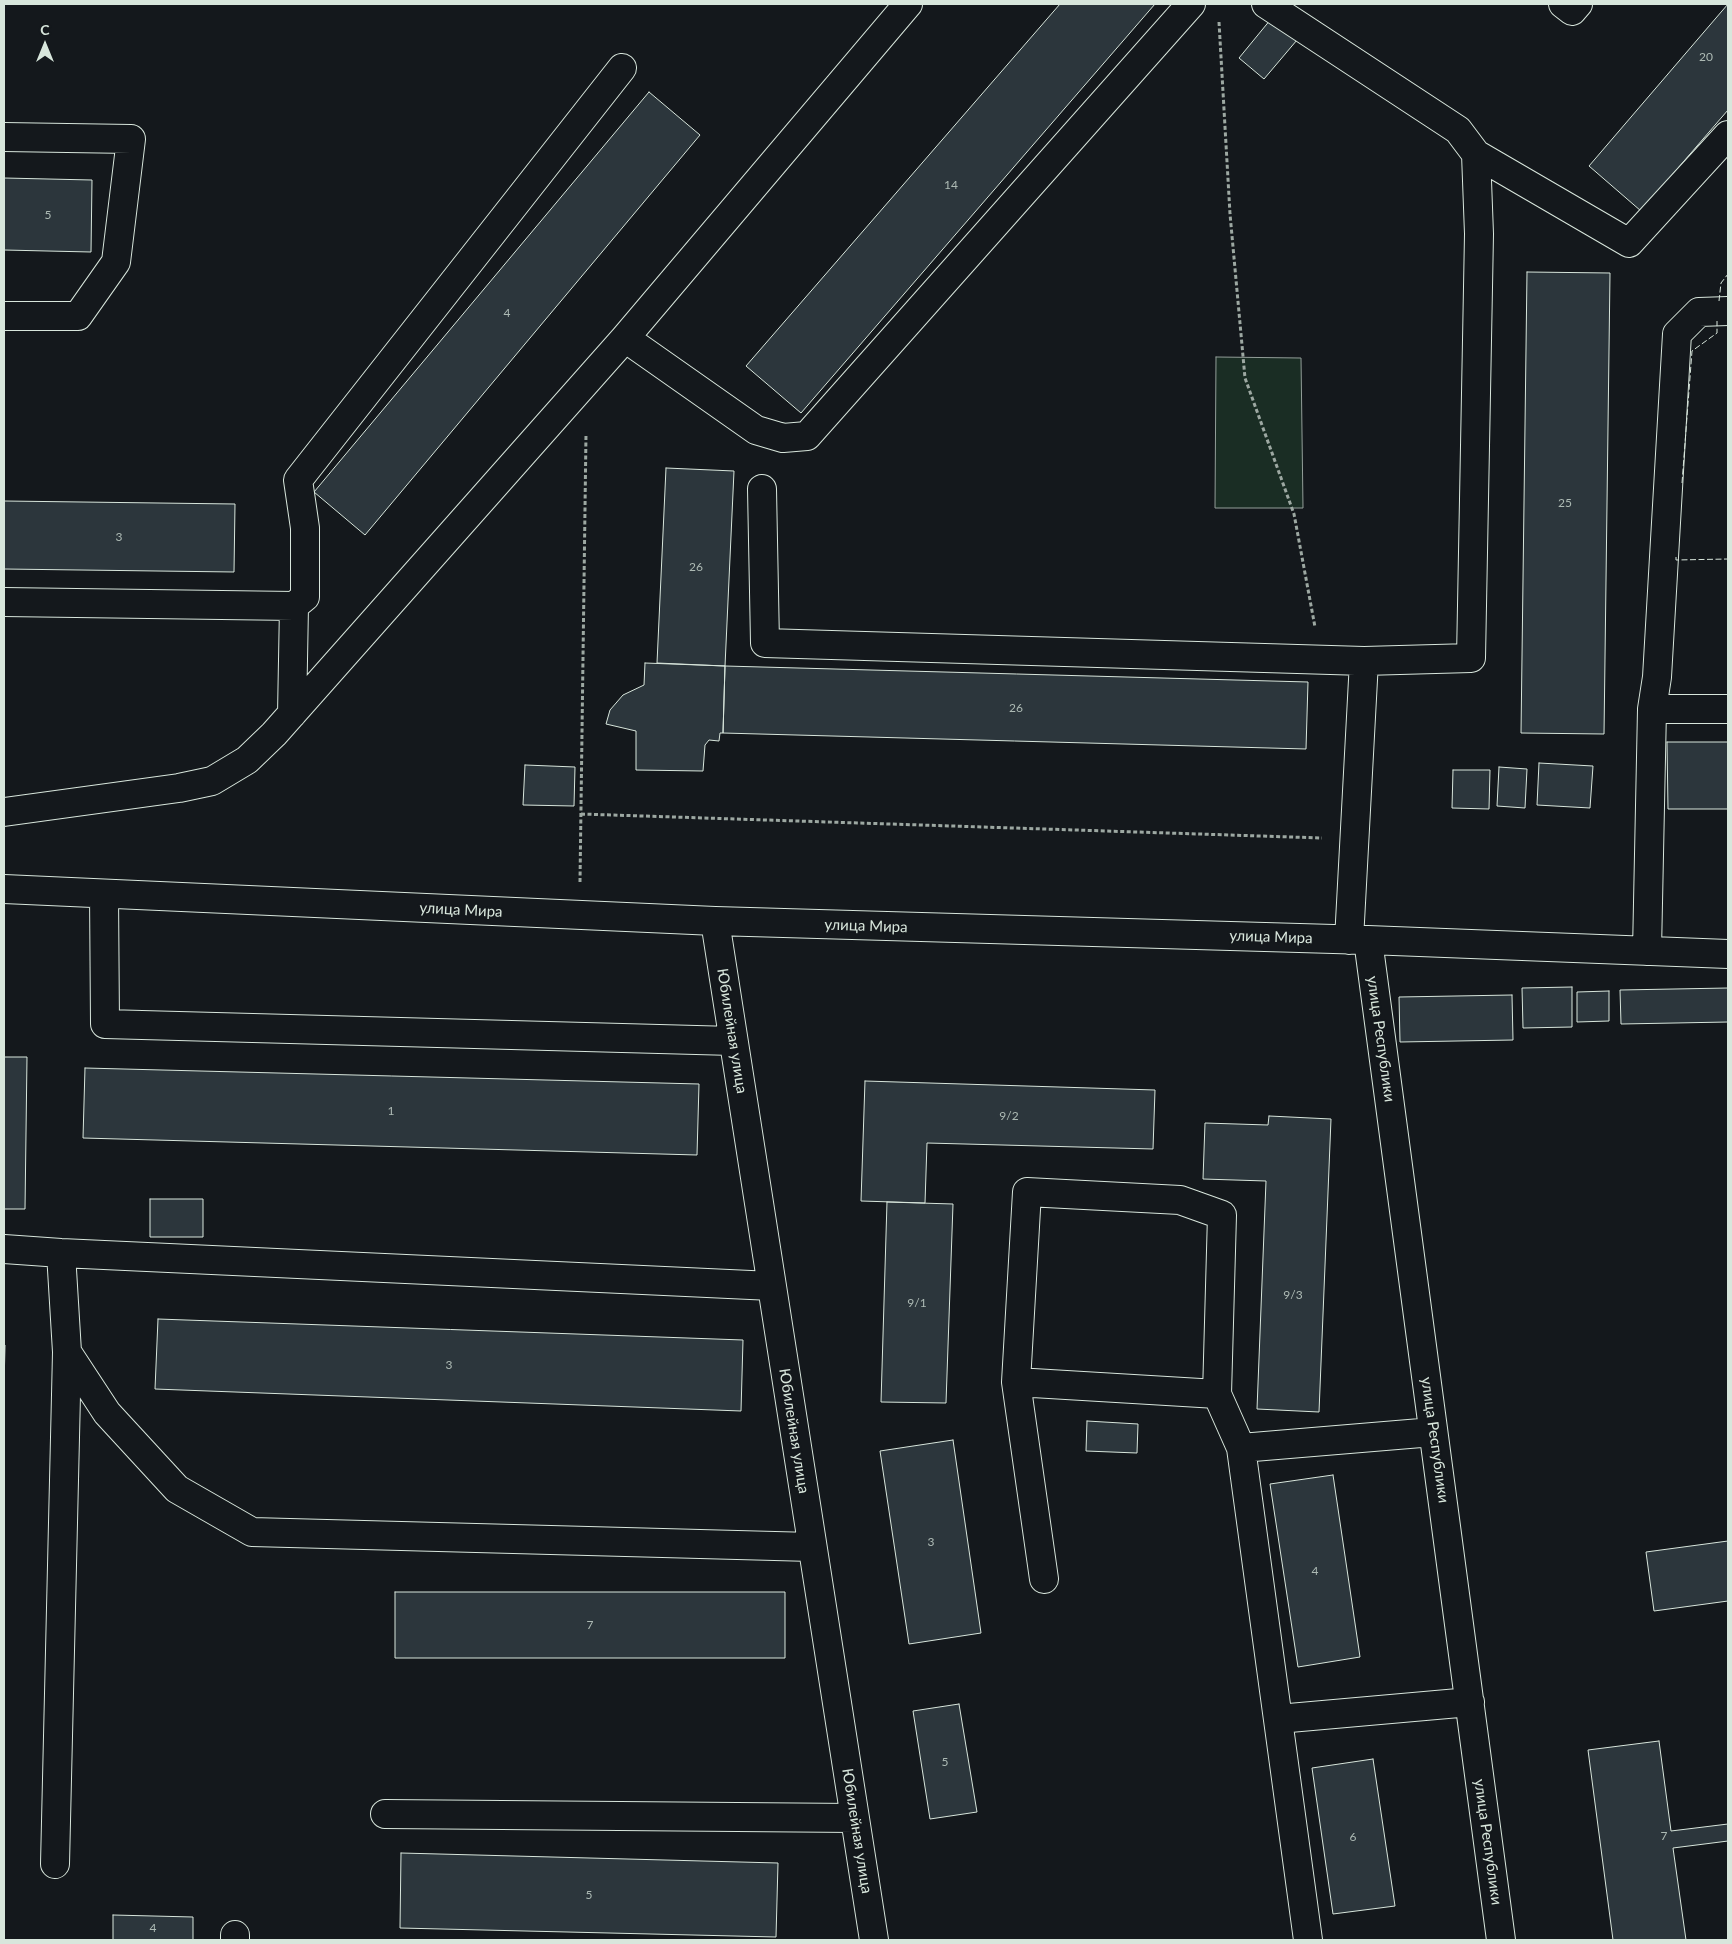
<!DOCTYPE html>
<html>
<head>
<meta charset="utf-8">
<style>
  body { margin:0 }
  #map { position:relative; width:1732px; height:1944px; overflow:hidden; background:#14181c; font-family:Lato,sans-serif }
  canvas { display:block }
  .frame { position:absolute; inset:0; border:5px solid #d8e6dc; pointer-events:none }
  .north { position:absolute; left:20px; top:20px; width:50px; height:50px; -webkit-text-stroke:4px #14181c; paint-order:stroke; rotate:0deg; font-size:14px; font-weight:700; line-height:20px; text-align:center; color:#d8e6dc }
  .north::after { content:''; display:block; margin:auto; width:18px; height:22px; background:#d8e6dc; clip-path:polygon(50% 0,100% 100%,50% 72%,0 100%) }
</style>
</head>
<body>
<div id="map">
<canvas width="1732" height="1944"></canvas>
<div class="frame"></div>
<div class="north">С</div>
</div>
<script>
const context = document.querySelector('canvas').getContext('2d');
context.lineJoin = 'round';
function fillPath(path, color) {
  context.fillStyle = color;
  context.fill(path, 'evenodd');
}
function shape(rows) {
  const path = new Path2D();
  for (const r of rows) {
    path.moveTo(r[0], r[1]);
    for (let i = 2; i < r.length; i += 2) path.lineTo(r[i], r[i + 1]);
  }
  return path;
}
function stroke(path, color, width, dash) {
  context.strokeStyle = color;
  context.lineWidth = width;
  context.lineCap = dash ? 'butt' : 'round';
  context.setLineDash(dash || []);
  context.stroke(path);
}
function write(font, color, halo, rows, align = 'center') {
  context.font = font + ' Lato,sans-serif';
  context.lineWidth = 4;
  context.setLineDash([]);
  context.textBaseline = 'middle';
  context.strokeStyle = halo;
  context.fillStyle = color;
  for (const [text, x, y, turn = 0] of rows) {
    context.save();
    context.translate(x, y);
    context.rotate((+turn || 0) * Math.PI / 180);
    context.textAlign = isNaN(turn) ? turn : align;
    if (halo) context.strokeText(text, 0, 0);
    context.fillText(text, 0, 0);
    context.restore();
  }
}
const green = shape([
  [1216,357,1301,358,1303,508,1215,508,1216,357]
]);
fillPath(green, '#1a2d24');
stroke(green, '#939e99', 1);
const building = shape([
  [1060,4,1155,4,801,413,746,366,1060,4],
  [1728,4,1728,110,1641,211,1589,166,1728,4],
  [1271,19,1297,40,1264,79,1239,58,1271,19],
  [649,92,700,135,365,535,314,492,649,92],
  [4,178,92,180,91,252,4,250,4,178],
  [1527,272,1610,273,1604,734,1521,733,1527,272],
  [666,468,734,471,725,666,657,663,666,468],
  [4,501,235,504,234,572,4,569,4,501],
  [645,663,725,666,723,733,720,733,719,741,709,740,705,745,703,771,636,770,636,731,606,724,610,710,623,695,644,685,645,663],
  [725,666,1308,682,1306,749,723,733,725,666],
  [1667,742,1728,742,1728,809,1668,809,1667,742],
  [1539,763,1593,766,1590,808,1537,805,1539,763],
  [525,765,575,767,574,806,523,805,525,765],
  [1499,767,1527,769,1525,808,1497,806,1499,767],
  [1453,770,1490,770,1489,809,1452,808,1453,770],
  [1572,987,1572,1027,1523,1028,1522,988,1572,987],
  [1728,988,1728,1022,1621,1024,1620,990,1728,988],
  [1609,991,1609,1021,1577,1022,1577,992,1609,991],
  [1512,995,1513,1040,1400,1042,1399,997,1512,995],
  [4,1057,27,1057,25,1209,4,1209,4,1057],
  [85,1068,699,1084,697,1155,83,1138,85,1068],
  [865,1081,1155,1090,1153,1149,927,1143,925,1203,861,1201,865,1081],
  [1269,1116,1331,1119,1319,1412,1257,1409,1266,1181,1203,1179,1205,1123,1268,1125,1269,1116],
  [150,1199,203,1199,203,1237,150,1237,150,1199],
  [887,1202,953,1204,946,1403,881,1402,887,1202],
  [158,1319,743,1340,741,1411,155,1389,158,1319],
  [4,1345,5,1345,4,1386,4,1345],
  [1087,1421,1138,1424,1137,1453,1086,1451,1087,1421],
  [953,1440,981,1633,909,1644,880,1451,953,1440],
  [1333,1475,1360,1657,1298,1667,1270,1484,1333,1475],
  [1728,1541,1728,1601,1654,1611,1646,1552,1728,1541],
  [395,1592,785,1592,785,1658,395,1658,395,1592],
  [959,1704,977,1812,930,1819,913,1711,959,1704],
  [1659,1741,1671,1831,1728,1824,1728,1841,1673,1848,1686,1940,1613,1940,1588,1750,1659,1741],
  [1373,1759,1395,1906,1333,1914,1312,1768,1373,1759],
  [401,1853,778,1863,776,1937,400,1928,401,1853],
  [113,1915,193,1917,193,1940,113,1940,113,1915]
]);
fillPath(building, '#2c363c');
stroke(building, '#d8e6dc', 1);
const minor = shape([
  [1266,4,1458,130,1476,154,1629,243,1728,135],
  [1563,4,1572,11,1578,4],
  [4,137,131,139,116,262,78,316,4,316],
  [625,338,756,430,783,438,807,436,1191,4],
  [762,489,765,643,1364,661,1471,658,1479,234,1476,154],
  [4,602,294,606],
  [1652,709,1728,709],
  [292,714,294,606,305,597,305,528,298,480,622,68],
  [4,812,179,788,212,781,247,760,274,734,625,338,908,4],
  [4,889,715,921,1368,940,1728,954],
  [104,894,105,1024,733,1041],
  [715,921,874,1940],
  [1349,940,1364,661],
  [1368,940,1501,1940],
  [1647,951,1652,709,1657,677,1677,334,1699,312,1728,311],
  [4,1249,61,1253,772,1286],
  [61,1253,67,1352,107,1413,177,1489,252,1532,812,1547],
  [1016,1382,1044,1579],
  [1217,1394,1016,1382,1027,1192,1180,1200,1222,1215,1217,1394,1241,1448,1308,1940],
  [1241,1448,1433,1432],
  [1278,1719,1470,1702],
  [385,1814,854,1818],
  [55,1864,67,1352],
  [235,1940,235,1935]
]);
stroke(minor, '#d8e6dc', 30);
stroke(shape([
  [1219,22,1230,214,1245,378,1294,514,1315,627],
  [581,814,1322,838],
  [580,882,586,434]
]), '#9da8a2', 3, [4, 2.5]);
stroke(minor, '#14181c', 28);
stroke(shape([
  [1719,301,1721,283,1728,274],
  [1682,483,1692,351,1717,333,1717,321],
  [1676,557,1676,560,1728,559]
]), '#d8e6dc', 1, [6, 2.5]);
write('12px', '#adbab4', null, [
  ["20",1706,57],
  ["14",951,185],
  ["5",48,215],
  ["4",507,313],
  ["25",1565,503],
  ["3",119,537],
  ["26",696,567],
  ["26",1016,708],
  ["1",391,1111],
  ["9/2",1009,1116],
  ["9/3",1293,1295],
  ["9/1",917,1303],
  ["3",449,1365],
  ["3",931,1542],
  ["4",1315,1571],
  ["7",590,1625],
  ["5",945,1762],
  ["7",1664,1836],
  ["6",1353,1837],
  ["5",589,1895],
  ["4",153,1928]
]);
write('15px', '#d8e6dc', '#14181c', [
  ["улица Мира",461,910,3],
  ["улица Мира",866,926,2],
  ["улица Мира",1271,937,2],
  ["Юбилейная улица",732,1031,81],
  ["улица Республики",1381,1039,82],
  ["Юбилейная улица",794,1431,81],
  ["улица Республики",1435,1440,82],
  ["Юбилейная улица",857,1831,81],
  ["улица Республики",1488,1842,82]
]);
</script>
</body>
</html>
